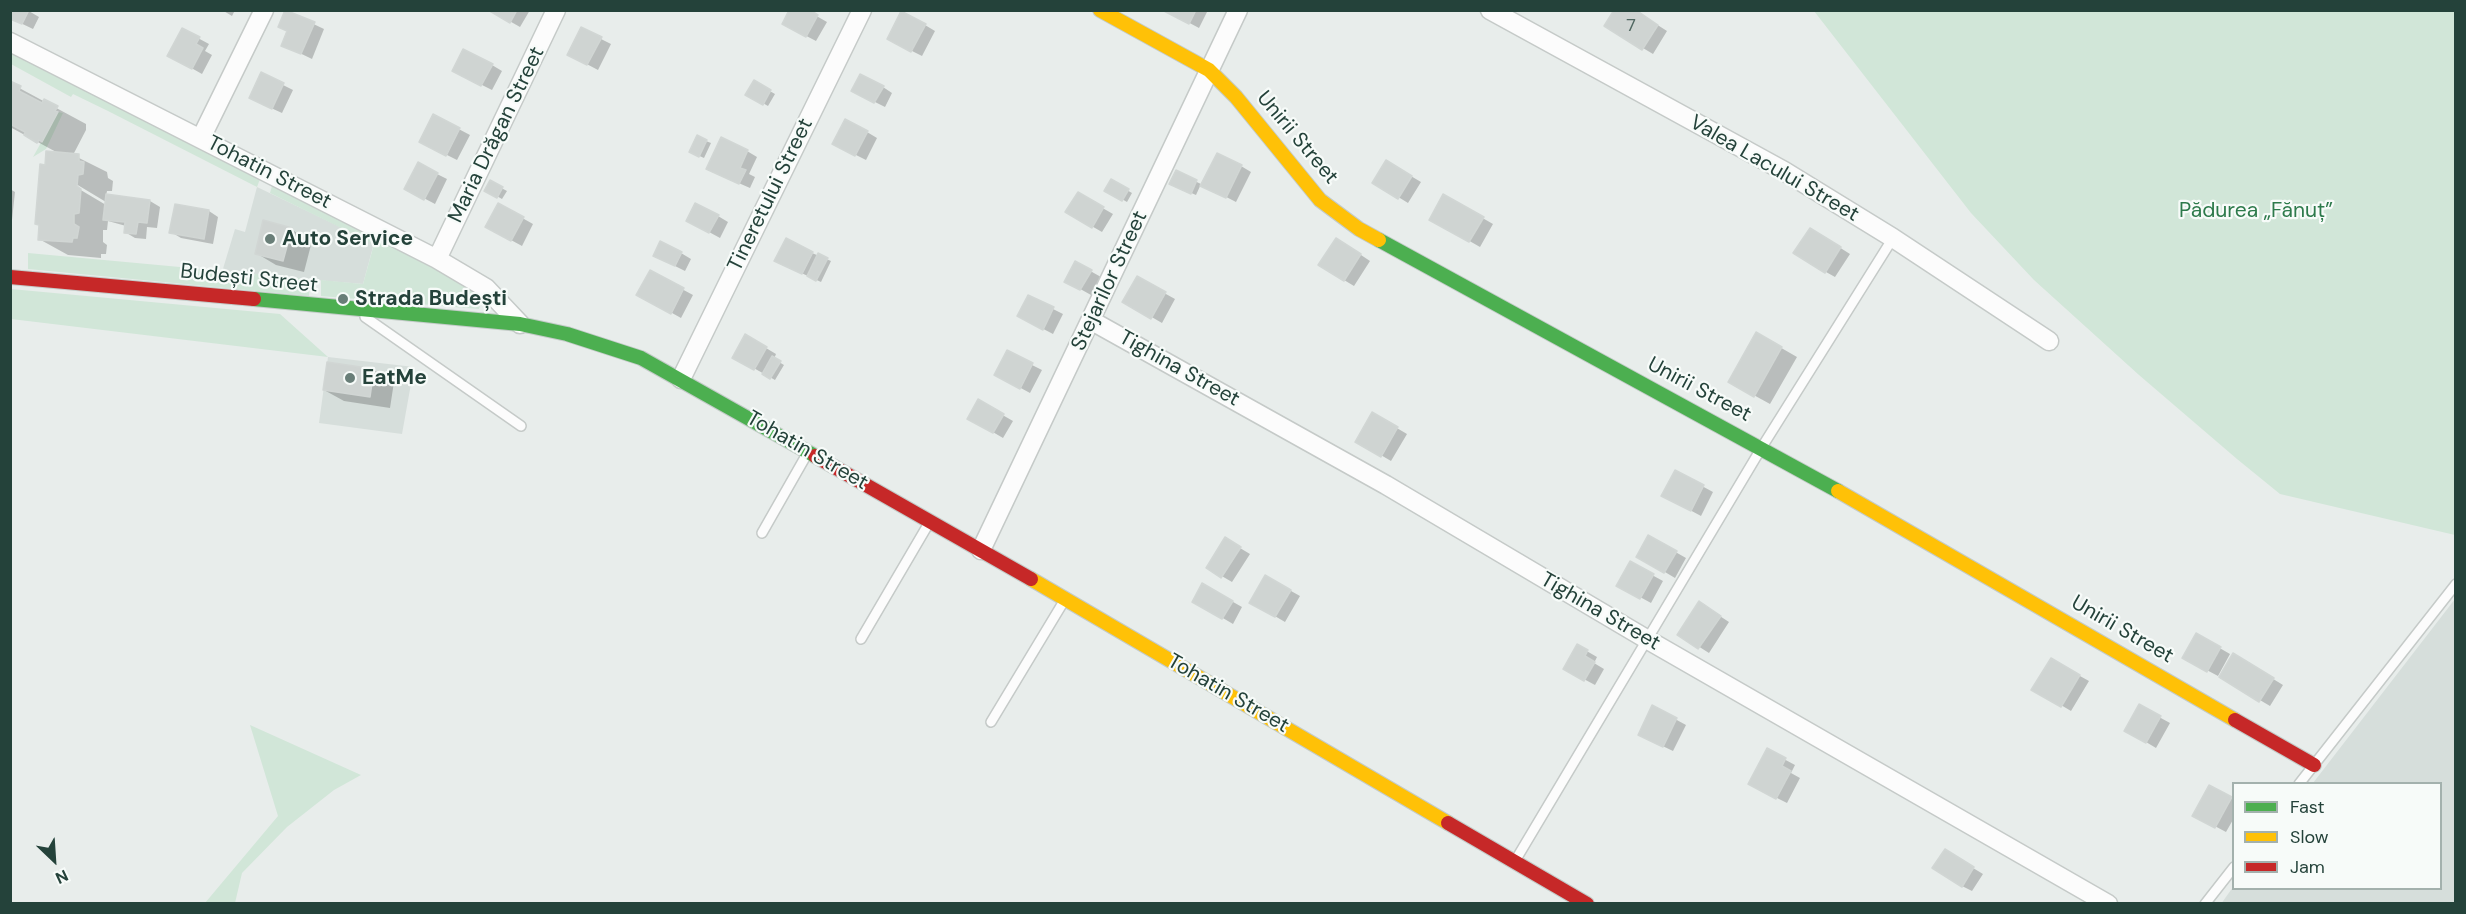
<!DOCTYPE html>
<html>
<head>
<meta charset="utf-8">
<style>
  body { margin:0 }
  #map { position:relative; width:2466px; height:914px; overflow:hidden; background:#e8edeb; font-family:"DM Sans",sans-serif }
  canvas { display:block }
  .frame { position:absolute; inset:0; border:12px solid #24423a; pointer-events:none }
  .legend { position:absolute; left:2232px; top:782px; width:210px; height:108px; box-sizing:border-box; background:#f7fbf9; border:2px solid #a3b1ad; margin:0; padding:8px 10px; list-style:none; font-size:18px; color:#24423a }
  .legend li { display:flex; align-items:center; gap:12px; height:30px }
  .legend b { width:30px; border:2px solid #a3b1ad }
  .north { position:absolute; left:24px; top:830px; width:60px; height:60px; -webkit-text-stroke:4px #f7fbf9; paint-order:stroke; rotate:155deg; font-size:16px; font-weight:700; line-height:24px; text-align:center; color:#24423a }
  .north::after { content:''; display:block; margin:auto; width:21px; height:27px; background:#24423a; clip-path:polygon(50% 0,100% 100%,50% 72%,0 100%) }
</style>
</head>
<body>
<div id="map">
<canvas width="2466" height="914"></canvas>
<div class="frame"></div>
<ul class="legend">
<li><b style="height:8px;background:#4caf50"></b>Fast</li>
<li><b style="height:8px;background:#ffc107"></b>Slow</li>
<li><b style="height:8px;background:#c62828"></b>Jam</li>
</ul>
<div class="north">N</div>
</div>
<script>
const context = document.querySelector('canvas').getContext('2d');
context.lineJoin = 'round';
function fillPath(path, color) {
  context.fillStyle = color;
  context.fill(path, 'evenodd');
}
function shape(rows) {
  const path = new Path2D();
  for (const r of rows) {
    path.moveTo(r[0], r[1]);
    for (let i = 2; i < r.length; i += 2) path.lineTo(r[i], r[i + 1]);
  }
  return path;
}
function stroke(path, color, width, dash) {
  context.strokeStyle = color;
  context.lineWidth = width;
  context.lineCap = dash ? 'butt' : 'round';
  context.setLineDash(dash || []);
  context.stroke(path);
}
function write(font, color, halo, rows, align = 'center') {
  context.font = font + ' "DM Sans",sans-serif';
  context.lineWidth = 4.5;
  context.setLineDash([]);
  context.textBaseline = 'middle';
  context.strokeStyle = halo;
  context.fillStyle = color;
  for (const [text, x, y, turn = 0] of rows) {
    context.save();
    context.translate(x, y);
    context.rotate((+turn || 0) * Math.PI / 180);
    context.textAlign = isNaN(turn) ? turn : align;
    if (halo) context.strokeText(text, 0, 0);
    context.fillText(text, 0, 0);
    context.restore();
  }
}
fillPath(shape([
  [257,187,374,243,363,284,222,272,235,229,245,232],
  [328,357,414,367,402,434,319,423],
  [2455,599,2455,903,2221,904,2233,887,2440,888,2440,784,2313,783]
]), '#d6dedb');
fillPath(shape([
  [1814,11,2455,11,2455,535,2280,494,2237,459,2139,375,2034,280,1971,213],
  [11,52,260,179,257,187,108,111,73,94,71,97,11,64],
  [58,112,63,113,46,149,33,157],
  [272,186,433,266,475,293,481,302,479,309,321,296,321,280,363,284,374,244,270,193],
  [28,253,310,279,309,296,28,269],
  [11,289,280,314,328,357,11,319],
  [250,725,361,775,334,790,287,827,242,873,235,903,205,903,278,816]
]), '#d1e6d8');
fillPath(shape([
  [27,10,39,17,33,29,10,18],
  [222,10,235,10,232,16],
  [490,10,530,10,520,27],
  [806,10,827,22,816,41,793,29],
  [1165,10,1208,10,1199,28],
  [1634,10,1667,31,1653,54,1606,26],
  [286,11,324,29,312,59,283,45,289,31],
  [925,25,935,31,922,56,898,44],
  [183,30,209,44,205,51,212,55,202,74,179,61],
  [601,39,611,44,598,70,579,60],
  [492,65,502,71,492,90,464,76],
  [261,74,293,90,282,113,260,103],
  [754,82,775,94,768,106,747,94],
  [10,83,86,124,86,130,73,155,107,172,108,178,113,181,112,191,107,191,106,196,150,201,160,207,157,228,147,227,146,239,135,238,125,232,126,226,108,221,107,230,103,230,103,242,107,245,106,254,101,254,101,258,68,255,39,239,46,166,58,153,10,127],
  [76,184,106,202,106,205,74,186],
  [883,87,892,93,885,107,863,96],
  [434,116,470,135,457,160,431,147],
  [867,132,877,138,866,160,844,149],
  [706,141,711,143,704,158,695,154],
  [747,151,757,157,749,174,755,177,750,188,718,174],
  [1387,162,1421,182,1408,203,1374,182],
  [1241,166,1251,172,1236,202,1201,184,1196,195,1175,186,1176,172,1203,185],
  [437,174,447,179,435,204,416,194],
  [1111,181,1132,193,1127,202,1106,190],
  [490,182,507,191,502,199,486,190],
  [10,189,15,192,12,220,10,220],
  [1078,194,1113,214,1102,232,1067,212],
  [1444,196,1493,224,1480,247,1431,219],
  [499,205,533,224,522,246,487,227],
  [209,211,218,217,213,244,181,238,171,232],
  [718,216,728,222,720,238,698,226],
  [292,230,312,241,304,272,276,265,256,253],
  [1820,235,1850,254,1835,277,1826,272],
  [1346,245,1370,261,1354,286,1344,280],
  [681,253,691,259,685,271,655,256],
  [812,253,831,261,821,282,786,266],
  [1076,263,1101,277,1091,295,1066,281],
  [650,272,693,295,681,318,638,294],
  [1137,278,1175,299,1162,323,1124,301],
  [1053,309,1063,314,1053,334,1028,321],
  [1757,334,1797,357,1770,404,1730,382],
  [746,336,776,354,774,359,784,365,775,380,734,357],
  [1032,365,1042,370,1030,393,1006,380],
  [374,370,394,382,390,408,344,401,324,390],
  [978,401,1013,421,1003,438,969,418],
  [1373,414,1407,434,1391,461,1357,441],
  [1676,472,1713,492,1701,516,1673,501],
  [1649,537,1686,558,1675,578,1638,556],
  [1225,539,1250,554,1232,582,1208,568],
  [1630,563,1663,581,1651,603,1618,585],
  [1266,577,1300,596,1285,622,1251,602],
  [1203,585,1242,607,1233,624,1194,601],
  [1709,609,1729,622,1709,653,1679,634],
  [2197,635,2230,654,2218,676,2184,658],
  [1578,646,1597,657,1594,663,1604,669,1595,685,1565,669],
  [2234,655,2283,685,2270,706,2221,677],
  [2051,660,2089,681,2071,711,2034,689],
  [2139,706,2170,723,2156,748,2126,730],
  [1653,707,1686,725,1673,751,1650,740],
  [1767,750,1795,765,1791,773,1800,778,1787,803,1759,789],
  [2209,787,2234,800,2234,818,2226,832,2194,815],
  [1945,851,1983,874,1972,891,1962,886]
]), '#0003');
const building = shape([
  [10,10,29,10,22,24,10,19,10,10],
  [285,10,315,22,301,54,281,46,287,31,278,27,285,10],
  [488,10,517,10,510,23,488,10],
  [789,10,810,10,818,15,806,37,782,24,789,10],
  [1162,10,1196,10,1189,24,1162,10],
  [1614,10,1636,10,1658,25,1642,50,1604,26,1614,10],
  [901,11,926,24,911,52,887,39,901,11],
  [581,27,602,37,587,65,567,55,581,27],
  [182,28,200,37,196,44,203,48,192,69,167,56,182,28],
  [463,49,493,64,481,86,452,71,463,49],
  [261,72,284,83,272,109,249,98,261,72],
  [860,74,884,86,874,103,851,91,860,74],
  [754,80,771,90,763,105,745,95,754,80],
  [10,81,21,86,19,91,42,103,44,99,58,106,55,111,58,112,42,142,39,140,37,143,24,135,25,132,10,124,10,81],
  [433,114,460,128,446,156,419,142,433,114],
  [845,119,868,131,855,156,832,144,845,119],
  [697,135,707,140,699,157,689,152,697,135],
  [721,137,748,150,740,168,746,170,739,184,706,169,721,137],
  [46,151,79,154,79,161,84,162,83,174,78,175,77,186,81,189,79,213,74,214,74,224,79,227,77,238,73,238,72,242,38,240,39,225,35,224,40,164,45,165,46,151],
  [1217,153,1242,165,1226,198,1200,186,1217,153],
  [1386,160,1412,176,1398,199,1372,183,1386,160],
  [418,162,438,173,424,200,404,189,418,162],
  [1176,170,1197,180,1191,194,1169,184,1176,170],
  [1111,179,1129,189,1122,201,1104,191,1111,179],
  [490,180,503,187,497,198,484,191,490,180],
  [1078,192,1104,207,1092,228,1065,212,1078,192],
  [106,194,150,200,147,223,138,222,136,234,124,233,125,222,103,220,106,194],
  [1443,194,1484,217,1469,242,1429,220,1443,194],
  [498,203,524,217,511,241,485,227,498,203],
  [695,203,719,215,709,233,686,221,695,203],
  [175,204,209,210,204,239,169,233,175,204],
  [263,220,292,228,283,261,255,254,263,220],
  [1810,228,1841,247,1825,273,1793,253,1810,228],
  [786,238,813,252,802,274,774,261,786,238],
  [1336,238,1361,254,1344,281,1318,265,1336,238],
  [660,241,682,252,675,266,653,256,660,241],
  [818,253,828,258,816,281,807,276,818,253],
  [1075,261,1092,270,1080,290,1064,282,1075,261],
  [650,270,684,288,671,314,636,295,650,270],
  [1137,276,1166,292,1151,319,1122,302,1137,276],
  [1028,295,1054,307,1043,330,1017,316,1028,295],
  [1756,332,1782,347,1754,397,1728,382,1756,332],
  [745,334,767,347,754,370,732,358,745,334],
  [1007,350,1033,363,1020,389,994,375,1007,350],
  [772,356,781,361,770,379,762,374,772,356],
  [327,362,374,369,370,397,323,390,327,362],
  [978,399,1004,414,993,433,967,419,978,399],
  [1372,412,1398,427,1381,457,1355,442,1372,412],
  [1675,470,1704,485,1691,511,1661,496,1675,470],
  [1648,535,1677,551,1664,573,1636,557,1648,535],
  [1225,537,1241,547,1221,578,1206,568,1225,537],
  [1630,561,1654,574,1640,599,1616,586,1630,561],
  [1265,575,1291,590,1275,617,1249,603,1265,575],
  [1202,583,1233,601,1222,619,1192,602,1202,583],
  [1699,601,1721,616,1698,649,1677,635,1699,601],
  [2196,633,2221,647,2207,672,2182,658,2196,633],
  [1577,644,1588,650,1585,656,1595,662,1584,681,1563,669,1577,644],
  [2233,653,2274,678,2259,702,2219,677,2233,653],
  [2051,658,2080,675,2061,707,2031,690,2051,658],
  [2139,704,2161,716,2146,743,2124,731,2139,704],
  [1652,705,1677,718,1663,747,1638,735,1652,705],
  [1767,748,1786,758,1782,766,1791,771,1776,799,1748,784,1767,748],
  [2209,785,2232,797,2215,828,2192,816,2209,785],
  [1945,849,1974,867,1962,887,1932,868,1945,849]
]);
fillPath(building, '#cfd4d2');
stroke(building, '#d1d6d4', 1.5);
const lane = shape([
  [365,317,521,426],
  [762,533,807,454],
  [861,639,929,523],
  [991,722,1064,601],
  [2299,784,2456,584],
  [1515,861,1762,447,1893,238],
  [2205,904,2234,867]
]);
const street = shape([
  [1490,10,1784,171,1893,238,2049,341],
  [10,42,437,259,486,288,520,324],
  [201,138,264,10],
  [437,259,556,10],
  [1092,321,1386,485,1648,640,2108,904],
  [681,379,862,10],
  [981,550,1238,10]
]);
const fast = shape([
  [1379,240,1838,491],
  [254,299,520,324,567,334,641,358,815,456]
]);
const slow = shape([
  [1100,10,1209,70,1236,97,1320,200,1359,229,1379,240],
  [1838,491,2235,720],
  [1031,579,1448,823]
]);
const jam = shape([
  [10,277,254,299],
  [815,456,1031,579],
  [2235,720,2314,765],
  [1448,823,1587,904]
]);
stroke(lane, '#c5cac8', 12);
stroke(street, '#c5cac8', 21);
stroke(fast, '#c3cbc8', 16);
stroke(slow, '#c3cbc8', 16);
stroke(jam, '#c3cbc8', 16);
stroke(lane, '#fcfcfc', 9);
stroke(street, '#fcfcfc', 18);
stroke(fast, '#4caf50', 14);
stroke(slow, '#ffc107', 14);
stroke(jam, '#c62828', 14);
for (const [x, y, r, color] of [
  [270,239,6,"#697e78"],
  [343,299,6,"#697e78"],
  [350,378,6,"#697e78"]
]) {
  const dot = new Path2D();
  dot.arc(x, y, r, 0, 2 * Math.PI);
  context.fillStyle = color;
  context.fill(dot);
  stroke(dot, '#f7fbf9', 2);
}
write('18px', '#506761', null, [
  ["7",1631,26]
]);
write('21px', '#24423a', '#f7fbf9', [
  ["Maria Drăgan Street",497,135,-64],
  ["Unirii Street",1297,138,50],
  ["Valea Lacului Street",1774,169,30],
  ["Tohatin Street",269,173,27],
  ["Tineretului Street",771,195,-64],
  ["Budești Street",249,279,6],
  ["Stejarilor Street",1110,281,-65],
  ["Tighina Street",1179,369,29],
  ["Unirii Street",1699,390,28],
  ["Tohatin Street",807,451,30],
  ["Tighina Street",1600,612,30],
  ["Unirii Street",2122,630,30],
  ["Tohatin Street",1228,694,30]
]);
write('21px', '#2d7a4b', '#f7fbf9', [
  ["Pădurea „Fănuț”",2256,211]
]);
write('bold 21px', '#24423a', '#f7fbf9', [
  ["Auto Service",282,239],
  ["Strada Budești",355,299],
  ["EatMe",362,378]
], 'left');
</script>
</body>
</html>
